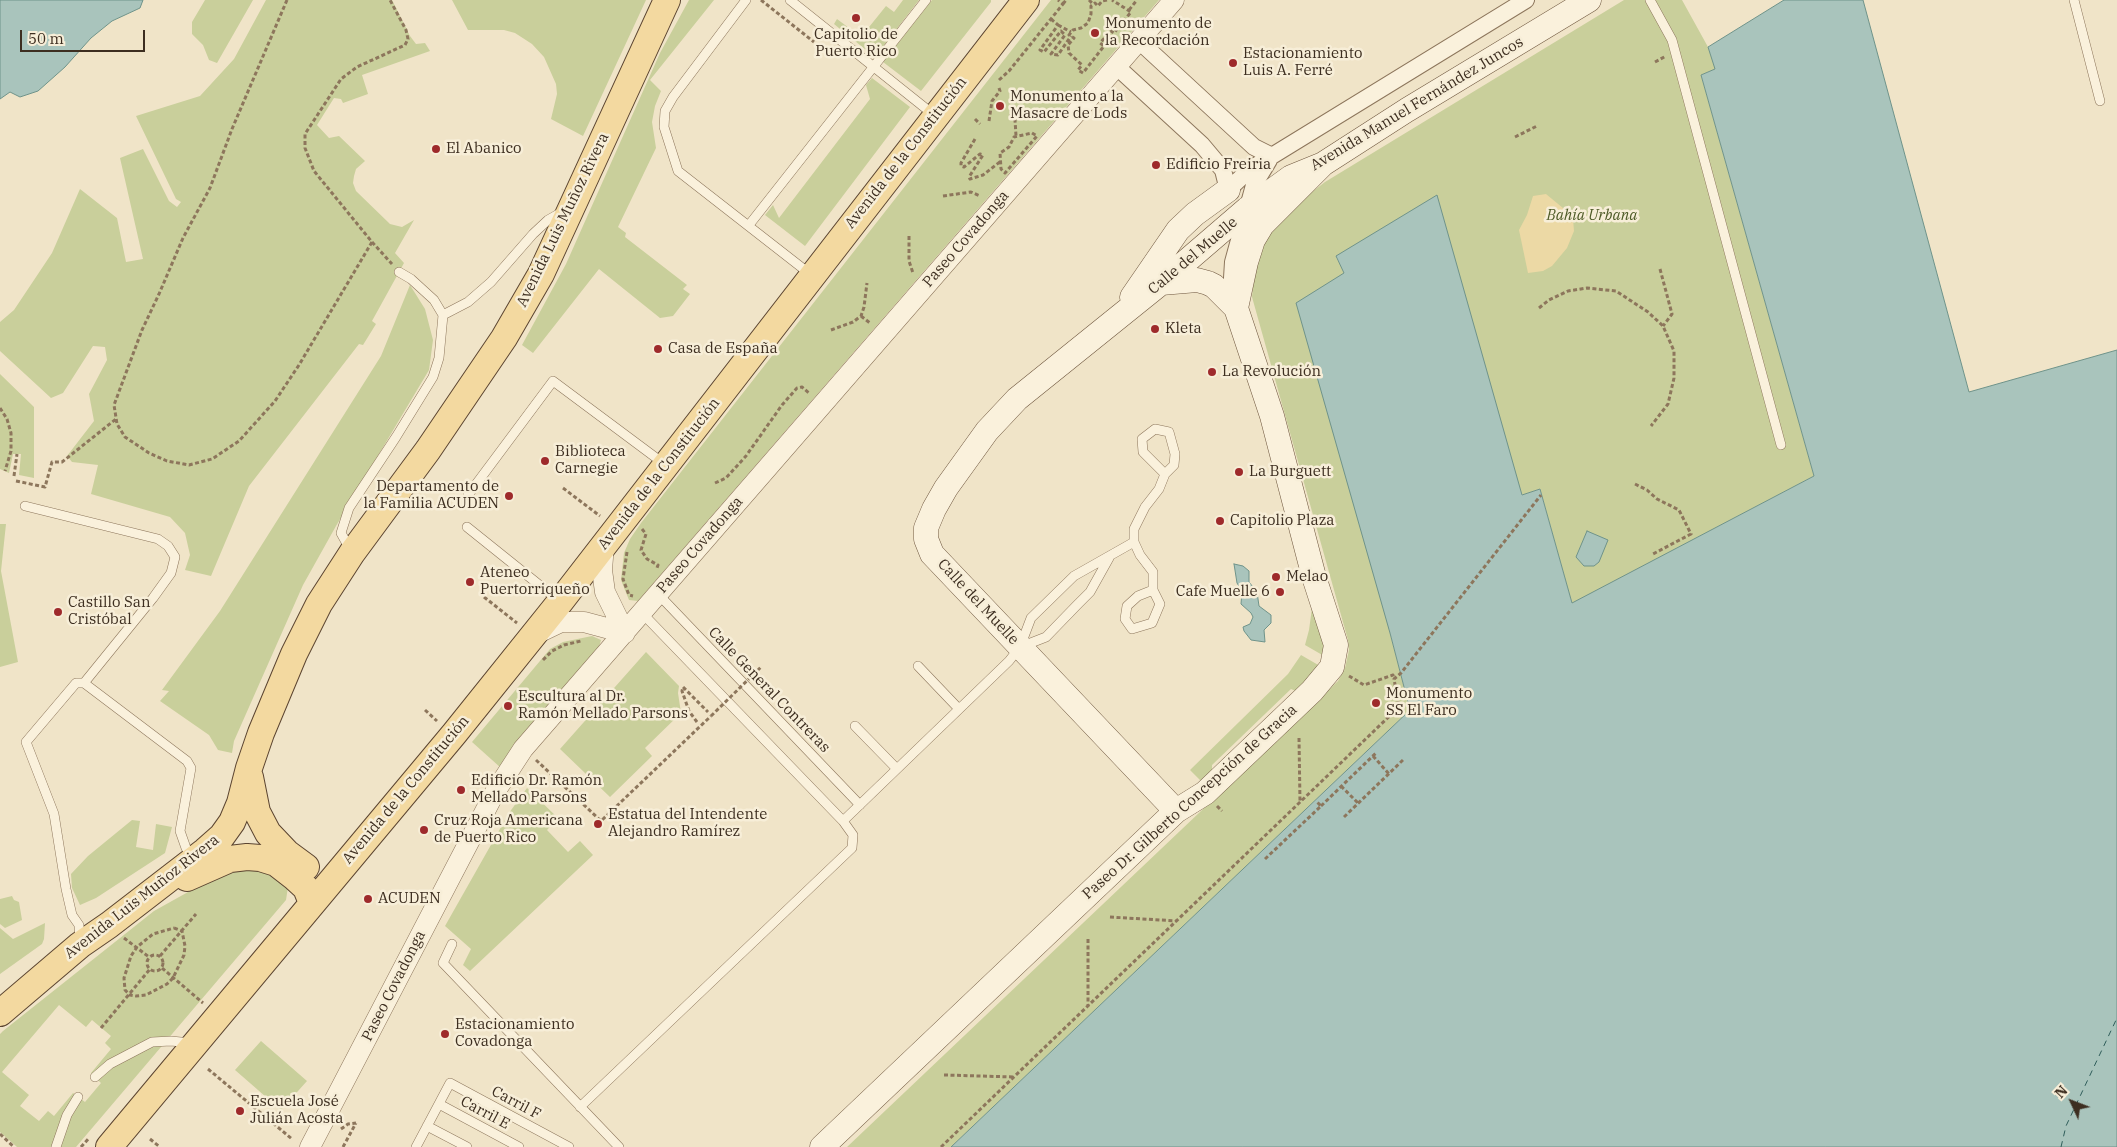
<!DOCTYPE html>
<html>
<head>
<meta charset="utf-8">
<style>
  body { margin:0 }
  #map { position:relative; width:2117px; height:1147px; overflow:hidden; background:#f0e4c8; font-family:"IBM Plex Serif",serif }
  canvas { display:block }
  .north { position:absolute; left:2047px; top:1077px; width:50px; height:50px; -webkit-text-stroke:4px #f7eed8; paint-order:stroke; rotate:313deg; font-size:14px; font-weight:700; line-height:20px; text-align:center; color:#3d2e20 }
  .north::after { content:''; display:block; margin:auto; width:18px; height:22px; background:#3d2e20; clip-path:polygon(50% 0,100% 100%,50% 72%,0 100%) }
  .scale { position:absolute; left:20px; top:30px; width:125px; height:22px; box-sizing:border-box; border:2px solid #3d2e20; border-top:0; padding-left:6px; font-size:15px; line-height:18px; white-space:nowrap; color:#3d2e20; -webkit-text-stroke:4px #f7eed8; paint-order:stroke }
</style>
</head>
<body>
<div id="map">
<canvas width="2117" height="1147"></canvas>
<div class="north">N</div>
<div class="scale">50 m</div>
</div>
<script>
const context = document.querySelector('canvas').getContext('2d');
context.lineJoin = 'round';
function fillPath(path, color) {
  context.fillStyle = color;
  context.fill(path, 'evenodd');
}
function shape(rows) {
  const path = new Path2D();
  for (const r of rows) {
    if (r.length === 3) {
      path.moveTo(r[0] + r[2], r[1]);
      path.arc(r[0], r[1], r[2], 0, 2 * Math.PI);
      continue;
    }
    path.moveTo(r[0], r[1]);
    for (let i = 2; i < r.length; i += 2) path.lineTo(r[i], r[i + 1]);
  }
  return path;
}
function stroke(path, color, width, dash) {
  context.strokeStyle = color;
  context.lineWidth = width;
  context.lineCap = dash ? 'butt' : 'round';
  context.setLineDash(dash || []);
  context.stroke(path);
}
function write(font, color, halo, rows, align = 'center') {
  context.font = font + ' "IBM Plex Serif",serif';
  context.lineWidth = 5;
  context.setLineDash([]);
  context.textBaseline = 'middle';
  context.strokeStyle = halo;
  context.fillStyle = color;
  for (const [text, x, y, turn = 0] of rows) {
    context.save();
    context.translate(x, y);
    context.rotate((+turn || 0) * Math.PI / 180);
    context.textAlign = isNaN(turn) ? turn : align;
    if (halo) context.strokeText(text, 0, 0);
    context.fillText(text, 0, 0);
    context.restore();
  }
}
fillPath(shape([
  [205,0,253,0,217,63,209,60,203,45,192,34,192,22],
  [266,0,392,0,410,36,416,44,425,43,430,51,362,75,368,94,343,103,341,99,334,98,317,125,329,138,339,136,365,161,356,169,354,176,353,183,356,191,390,224,402,227,414,220,395,253,404,263,372,321,376,324,363,345,359,344,249,486,211,576,185,570,190,555,185,533,170,517,91,494,98,465,72,462,67,456,94,421,89,394,107,360,105,347,93,346,63,393,51,398,0,351,0,322,14,310,52,253,80,189,117,218,126,262,143,259,120,158,143,149,169,201,177,207,181,202,176,199,136,116,200,96,234,59],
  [452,0,646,0,583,136,551,119,557,94,556,84,544,57,532,44,515,33,504,30,468,30],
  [689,0,714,0,650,80,661,91,655,106,652,122,656,148,618,227,626,233,625,237,687,285,683,289,690,294,673,316,660,318,599,269,533,353,522,345,566,264,660,53],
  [903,0,919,0,878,53,871,54,834,24,837,19,861,37,886,6,894,12],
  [932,0,991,0,991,2,921,91,883,62],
  [1051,0,1159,0,638,601,629,600,621,580,624,553,630,539,641,523],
  [1624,0,1682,0,1708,47,1716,69,1701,75,1814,476,1572,604,1540,489,1523,495,1336,257,1345,273,1390,633,1410,710,951,1147,847,1147,1338,681,1345,668,1349,650,1348,640,1252,297,1255,265,1268,235,1303,199,1325,182],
  [872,78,910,107,805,246,765,215,773,205,779,218,870,99,866,85],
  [410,285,425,309,433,340,429,370,336,526,303,585,234,741,232,753,218,750,209,735,160,701,169,691,162,690,220,611,381,356],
  [0,374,34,407,34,478,19,475,21,454,13,454,9,473,0,469],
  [0,524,6,524,1,571,18,662,0,667],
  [1312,608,1324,647,1324,656,1305,645,1309,630],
  [592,636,601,640,599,647,513,748,501,768,472,742,550,649,563,642],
  [646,652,679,686,678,693,681,713,645,748,652,756,610,797,560,749],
  [1301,655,1320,666,1296,691,1291,689,1212,765,1212,770,1202,782,1190,770,1288,674],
  [527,788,558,818,547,830,568,852,580,841,593,855,470,971,463,965,471,949,445,926,509,813],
  [132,820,140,821,136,847,153,850,156,824,172,827,165,853,96,898,80,905,72,888,71,874,88,856],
  [252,870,266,873,282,882,288,887,286,900,76,1147,17,1147,0,1132,0,1034,3,1031,154,911,197,887,232,871],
  [59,1005,86,1027,92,1020,111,1036,105,1043,111,1049,91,1073,101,1083,85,1102,73,1093,54,1116,48,1111,39,1121,20,1106,29,1095,2,1072],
  [12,896,14,900,19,902,22,920,5,928,0,924,0,899],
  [45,923,44,939,42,944,0,974,0,928,13,939],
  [261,1041,307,1081,281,1110,235,1070]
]), '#c9cf9b');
fillPath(shape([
  [1546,194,1569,213,1573,219,1574,231,1567,248,1552,266,1543,271,1528,273,1519,230,1527,215,1533,196]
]), '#ecd9a5');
const water = shape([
  [0,0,143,0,140,8,112,21,91,38,65,67,38,91,20,97,10,92,0,99,0,0],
  [1784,0,1863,0,1969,392,2117,350,2117,1147,951,1147,1410,710,1390,633,1296,303,1344,273,1336,256,1437,195,1522,495,1540,489,1572,603,1814,476,1701,75,1715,69,1708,47,1784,0],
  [1587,531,1608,540,1599,562,1594,566,1584,566,1576,557,1587,531],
  [1234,564,1243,566,1249,571,1249,582,1257,592,1259,606,1271,615,1271,623,1264,630,1265,642,1251,640,1244,631,1243,627,1250,624,1253,617,1251,613,1241,604,1242,591,1237,583,1234,564]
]);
fillPath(water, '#a9c4bc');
stroke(water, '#6f938a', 1);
stroke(shape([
  [2061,1147,2066,1126,2117,1018]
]), '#2f5d5a', 1, [6, 5]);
const service = shape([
  [746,0,673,97,665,111,664,127,678,171,810,274],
  [790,0,934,115],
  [1650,0,1672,40,1781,445],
  [2074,0,2100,101],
  [749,225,926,0],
  [399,272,411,279,434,300,443,315],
  [468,495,553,381,663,463],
  [25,506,158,539,168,546,175,557,171,573,153,598,84,683],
  [467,527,558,600],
  [351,551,341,533,349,508,396,437,433,377,439,358,443,315,468,302,491,282,533,234,548,220,562,212],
  [1153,590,1138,596,1127,606,1125,619,1132,629,1152,623,1160,604,1153,590,1153,572,1140,555,1134,542,1134,529,1145,507,1159,489,1165,474,1174,465,1175,454,1169,432,1155,429,1142,439,1143,452,1165,474],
  [658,594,860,805],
  [1023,646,1046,637,1077,605,1090,592,1109,558],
  [918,666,959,709],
  [855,726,897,769],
  [843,821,1009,661,1020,647,1031,618,1074,576,1134,542],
  [80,942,79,925,72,915,66,889,54,814,26,742,76,683,84,683,187,761,191,768,180,831,186,848,193,857],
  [452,944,443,963,619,1147],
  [95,1077,110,1064,152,1042,171,1041,191,1043],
  [439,1104,519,1147],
  [580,1107,852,848,853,835,843,821,642,613],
  [427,1126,467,1147],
  [56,1147,67,1115,78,1097],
  [416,1147,450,1083,569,1147]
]);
const minor = shape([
  [1138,40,1254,147,1272,156],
  [1116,66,1202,145,1223,170,1228,190,1249,170,1526,0],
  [1231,294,1233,262,1254,185,1269,160]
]);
const tertiary = shape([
  [604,545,602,570,605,592,625,633],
  [536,634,561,622,584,622,625,633],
  [310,1147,495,792,523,749,1174,0]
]);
const secondary = shape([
  [1161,283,1197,280,1208,283,1214,286,1236,308],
  [1132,297,1178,230,1195,214,1228,190],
  [1176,811,932,554,926,539,926,528,934,509,946,488,987,431,1017,399,1161,283,1247,209,1291,177,1323,164,1407,110,1589,0],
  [822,1147,1176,811,1205,793,1312,691,1332,667,1336,645,1314,577,1272,416,1236,308,1246,262,1253,240,1262,225,1323,164]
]);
const primary = shape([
  [250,777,257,812,268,833,287,853,306,867],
  [187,878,230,859,247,857,260,858,276,863,294,877,306,888,312,903],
  [0,1013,80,945,109,925,205,851,222,836,232,822,240,803,249,768,261,733,294,654,319,604,352,553,428,450,504,338,541,274,667,0],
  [109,1147,454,734,560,602,1026,0]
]);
stroke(service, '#8d765c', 10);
stroke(minor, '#8d765c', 18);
stroke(tertiary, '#8d765c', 21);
stroke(secondary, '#6f573f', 25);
stroke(primary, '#5b4430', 28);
stroke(shape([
  [287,0,232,129,210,188,183,238,159,294,142,330,114,405,117,424,125,437,149,453,167,461,189,465,212,459,239,441,275,401,299,365,372,242,314,171,305,148,305,134,341,79,357,67,405,45,408,39,406,30,390,0],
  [761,0,814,42],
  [1089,0,1093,4],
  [1107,0,1102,1,1098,6,1095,3,1091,6,1091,14,1088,23,1081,28,1073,30,1069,35,1074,38,1068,45,1069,53,1082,65,1078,70,1083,73,1104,46,1100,43,1111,31,1114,33,1131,12,1112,0],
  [1063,4,1066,0],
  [1129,10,1137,0],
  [1051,19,1058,25,1040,50,1044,52,1061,31,1065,35,1051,54,1058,55,1071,36],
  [1058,25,1071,32],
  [1655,62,1666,56],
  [999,80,1009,71,1063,4,1058,0],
  [1010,114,1015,120,1016,136],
  [975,119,980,124],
  [989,121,992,101,1000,91,999,88],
  [1032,133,1037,136,1005,173,1001,169,1000,153,1009,147,1014,137,1032,133],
  [1515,137,1537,126],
  [975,139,961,163,961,166,964,167,980,154,983,155,969,177,970,179,983,175,1001,161],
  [943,196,971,192,980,196],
  [909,236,909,261,913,273],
  [372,242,392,264],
  [1660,269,1672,314,1663,326],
  [1539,308,1549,300,1568,291,1587,288,1616,291,1648,312,1663,326,1674,351,1674,378,1668,404,1651,426],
  [861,316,870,323],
  [831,330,853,322,861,316,864,307,867,283],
  [0,408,7,419,11,433,11,451,5,471],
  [14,476,17,454],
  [16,481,45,487,52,462,62,462,116,419],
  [715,483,726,478,746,456,782,405,797,388,802,387,809,393],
  [1635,484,1647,490,1657,499,1679,510,1691,534,1651,555],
  [563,488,600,516],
  [642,529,646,534,641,550,647,559,658,565,657,568],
  [627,552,623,579,629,595,633,596],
  [484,597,517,623],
  [543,660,552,651,564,645,581,641],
  [1349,676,1364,685,1393,675,1394,679],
  [425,710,437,721],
  [697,722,689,711,682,691,683,687,708,712],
  [1299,738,1300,802],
  [1373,756,1389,774],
  [536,760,601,821,711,716],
  [1341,786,1358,803],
  [1217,806,1222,811],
  [1321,806,1377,752],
  [1344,817,1404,759],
  [1265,859,1321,806,1316,801],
  [1110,917,1177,921],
  [174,928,182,931,185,946,184,955,173,978,167,984,146,995,136,996,130,995,125,990,124,978,131,956,137,947,153,934,174,928],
  [124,938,149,957],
  [1088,939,1088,1005],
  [155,963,8],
  [160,956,196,914],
  [162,968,203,1003],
  [101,1028,150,969],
  [208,1069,292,1139],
  [944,1075,1014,1077],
  [341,1129,348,1124,356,1123],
  [0,1134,14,1147],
  [150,1139,160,1147],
  [81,1147,89,1138],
  [343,1147,356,1123],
  [941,1147,1399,707,1394,679,1401,673,1541,495]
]), '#8d765c', 3, [4, 2.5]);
stroke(service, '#faf1dc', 9);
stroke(minor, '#faf1dc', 16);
stroke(tertiary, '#faf1dc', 20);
stroke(secondary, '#faf1dc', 24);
stroke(primary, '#f3d9a0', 26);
stroke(shape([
  [711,716,761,667]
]), '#8d765c', 3, [4, 2.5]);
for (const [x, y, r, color] of [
  [856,18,5,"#9e2a2b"],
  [1095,33,5,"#9e2a2b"],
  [1233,63,5,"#9e2a2b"],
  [1000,106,5,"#9e2a2b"],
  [436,149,5,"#9e2a2b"],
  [1156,165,5,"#9e2a2b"],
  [1155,329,5,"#9e2a2b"],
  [658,349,5,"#9e2a2b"],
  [1212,372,5,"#9e2a2b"],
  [545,461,5,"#9e2a2b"],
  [1239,472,5,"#9e2a2b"],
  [509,496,5,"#9e2a2b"],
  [1220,521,5,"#9e2a2b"],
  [1276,577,5,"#9e2a2b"],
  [470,582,5,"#9e2a2b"],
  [1280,592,5,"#9e2a2b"],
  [58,612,5,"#9e2a2b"],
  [1376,703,5,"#9e2a2b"],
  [508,706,5,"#9e2a2b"],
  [461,790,5,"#9e2a2b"],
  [598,824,5,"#9e2a2b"],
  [424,830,5,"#9e2a2b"],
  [368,899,5,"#9e2a2b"],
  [445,1034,5,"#9e2a2b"],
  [240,1111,5,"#9e2a2b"]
]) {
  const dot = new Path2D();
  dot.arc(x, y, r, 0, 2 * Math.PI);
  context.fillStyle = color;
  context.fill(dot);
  stroke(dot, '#f7eed8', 2);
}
write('15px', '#3d2e20', '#f7eed8', [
  ["Monumento de",1105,24],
  ["la Recordación",1105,41],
  ["Capitolio de",856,35,"center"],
  ["Puerto Rico",856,52,"center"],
  ["Estacionamiento",1243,54],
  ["Luis A. Ferré",1243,71],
  ["Monumento a la",1010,97],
  ["Masacre de Lods",1010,114],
  ["El Abanico",446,149],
  ["Edificio Freiria",1166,165],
  ["Kleta",1165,329],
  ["Casa de España",668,349],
  ["La Revolución",1222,372],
  ["Biblioteca",555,452],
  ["Carnegie",555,469],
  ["La Burguett",1249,472],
  ["Departamento de",499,487,"right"],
  ["la Familia ACUDEN",499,504,"right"],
  ["Capitolio Plaza",1230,521],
  ["Ateneo",480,573],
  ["Puertorriqueño",480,590],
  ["Melao",1286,577],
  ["Cafe Muelle 6",1270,592,"right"],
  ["Castillo San",68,603],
  ["Cristóbal",68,620],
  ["Monumento",1386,694],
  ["SS El Faro",1386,711],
  ["Escultura al Dr.",518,697],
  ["Ramón Mellado Parsons",518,714],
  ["Edificio Dr. Ramón",471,781],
  ["Mellado Parsons",471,798],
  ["Estatua del Intendente",608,815],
  ["Alejandro Ramírez",608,832],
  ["Cruz Roja Americana",434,821],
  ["de Puerto Rico",434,838],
  ["ACUDEN",378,899],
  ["Estacionamiento",455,1025],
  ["Covadonga",455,1042],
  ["Escuela José",250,1102],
  ["Julián Acosta",250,1119]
], 'left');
write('15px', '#3d2e20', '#f7eed8', [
  ["Avenida Manuel Fernández Juncos",1417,104,-31],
  ["Avenida de la Constitución",906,153,-52],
  ["Avenida Luis Muñoz Rivera",563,220,-64],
  ["Paseo Covadonga",966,239,-49],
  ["Calle del Muelle",1193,256,-40],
  ["Avenida de la Constitución",659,474,-52],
  ["Paseo Covadonga",700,545,-49],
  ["Calle del Muelle",978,602,47],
  ["Calle General Contreras",769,690,46],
  ["Avenida de la Constitución",406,790,-50],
  ["Paseo Dr. Gilberto Concepción de Gracia",1190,802,-42],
  ["Avenida Luis Muñoz Rivera",142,897,-38],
  ["Paseo Covadonga",394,986,-63],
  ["Carril F",516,1103,28],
  ["Carril E",485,1113,28]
]);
write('italic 15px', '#4d5a26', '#f7eed8', [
  ["Bahía Urbana",1592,216]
]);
</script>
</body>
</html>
